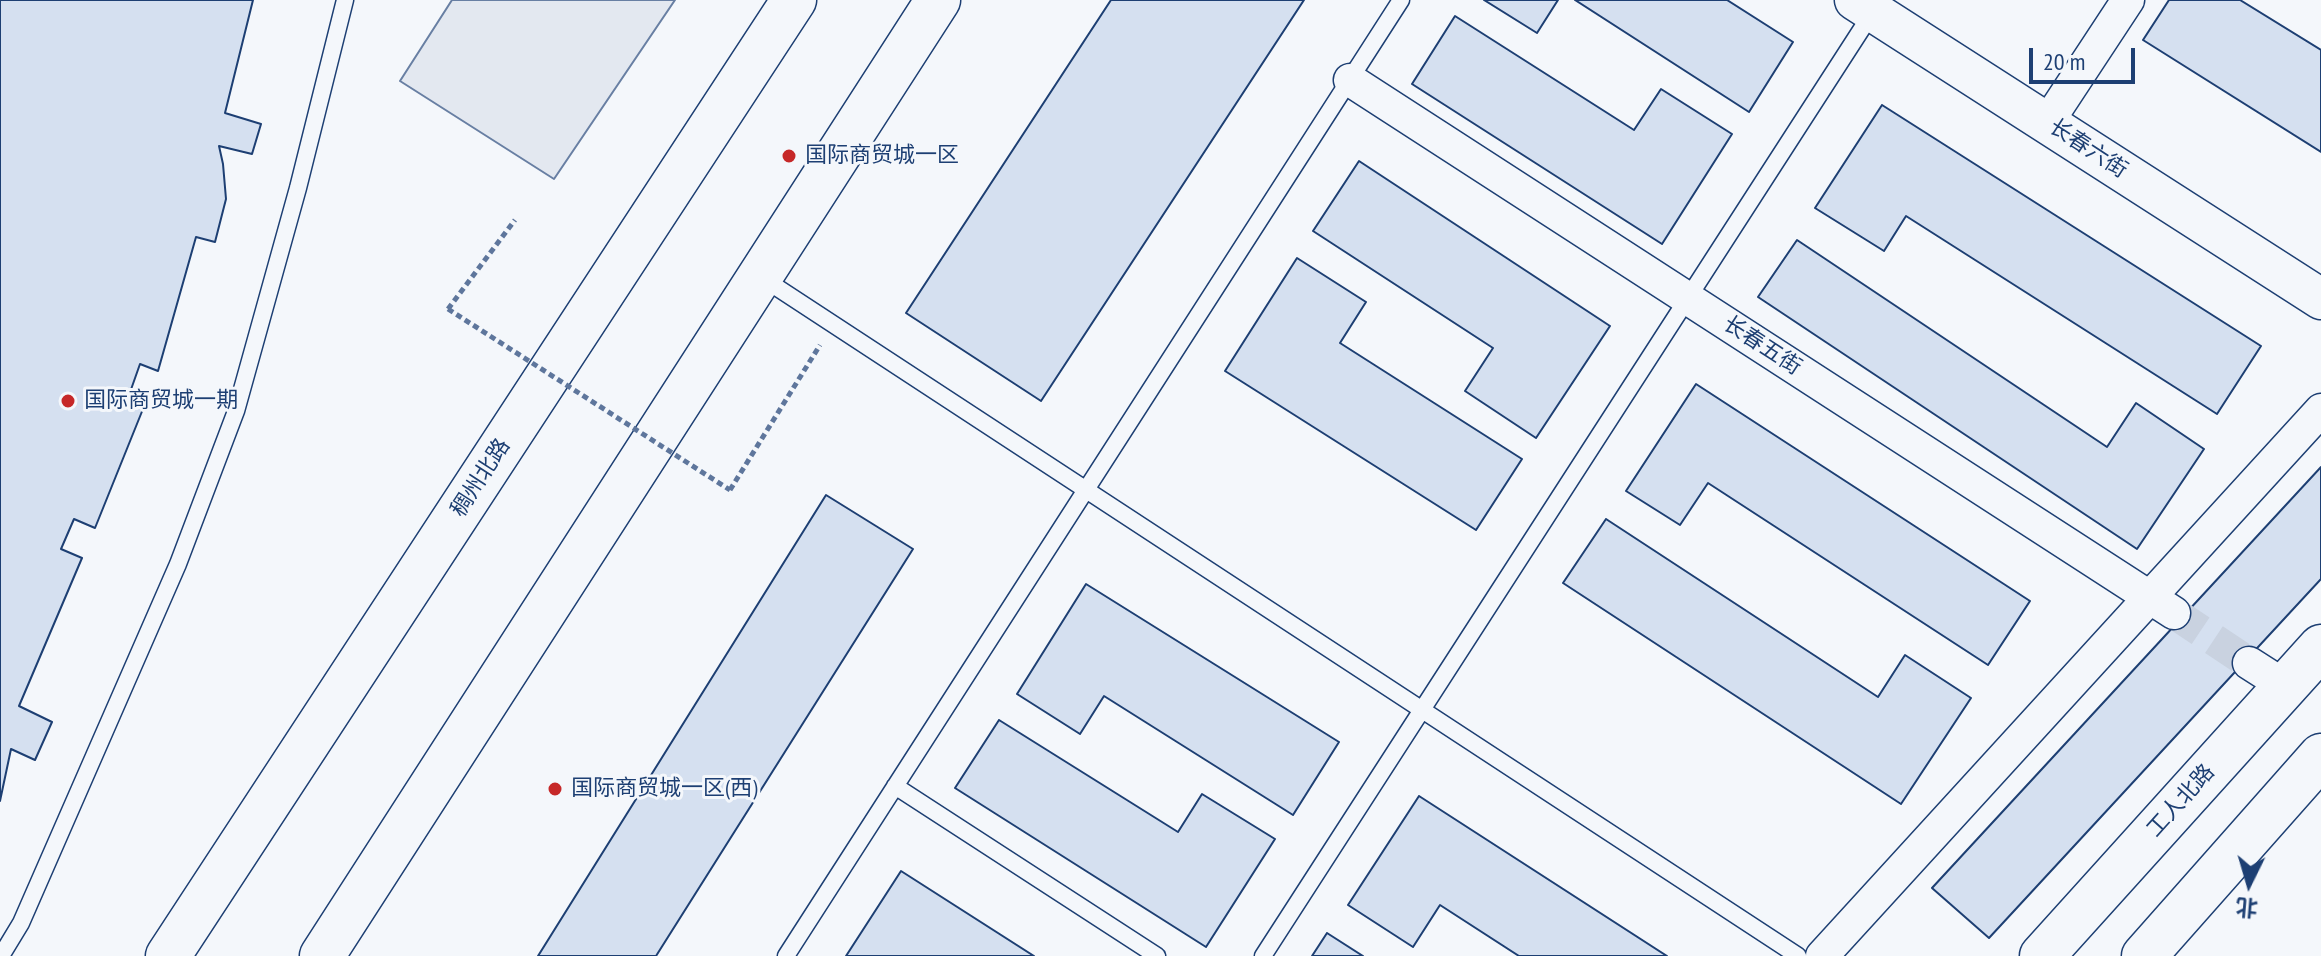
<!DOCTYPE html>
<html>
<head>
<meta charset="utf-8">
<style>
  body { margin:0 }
  #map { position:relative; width:2321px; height:956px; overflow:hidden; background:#f4f7fb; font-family:"PT Sans Narrow","Noto Sans SC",sans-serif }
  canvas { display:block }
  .north { position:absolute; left:2209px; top:844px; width:80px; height:80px; -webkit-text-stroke:6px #f4f7fb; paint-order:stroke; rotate:185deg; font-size:22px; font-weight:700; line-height:32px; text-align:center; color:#1d3f73 }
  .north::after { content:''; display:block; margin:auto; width:28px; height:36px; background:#1d3f73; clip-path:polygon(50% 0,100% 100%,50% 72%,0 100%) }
  .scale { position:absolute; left:2029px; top:48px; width:106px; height:36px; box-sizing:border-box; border:4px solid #1d3f73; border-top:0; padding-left:10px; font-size:24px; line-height:28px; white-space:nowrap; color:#1d3f73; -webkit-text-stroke:6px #f4f7fb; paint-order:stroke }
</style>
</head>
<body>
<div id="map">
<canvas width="2321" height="956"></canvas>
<div class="north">北</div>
<div class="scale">20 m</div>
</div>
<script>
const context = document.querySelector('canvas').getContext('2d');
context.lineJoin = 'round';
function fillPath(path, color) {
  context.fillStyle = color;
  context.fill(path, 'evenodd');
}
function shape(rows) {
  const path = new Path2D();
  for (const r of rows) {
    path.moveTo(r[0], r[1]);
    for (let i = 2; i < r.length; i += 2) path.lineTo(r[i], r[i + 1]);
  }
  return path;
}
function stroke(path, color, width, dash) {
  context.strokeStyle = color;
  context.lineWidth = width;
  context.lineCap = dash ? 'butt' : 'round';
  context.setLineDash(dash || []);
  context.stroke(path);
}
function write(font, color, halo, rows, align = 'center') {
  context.font = font + ' "PT Sans Narrow","Noto Sans SC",sans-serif';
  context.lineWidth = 6;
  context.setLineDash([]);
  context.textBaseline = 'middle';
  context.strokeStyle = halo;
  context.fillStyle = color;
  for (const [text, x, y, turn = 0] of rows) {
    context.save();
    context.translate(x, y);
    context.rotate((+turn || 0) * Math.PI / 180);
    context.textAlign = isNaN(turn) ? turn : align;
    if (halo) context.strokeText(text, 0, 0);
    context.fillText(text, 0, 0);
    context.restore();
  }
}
const parking = shape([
  [452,0,675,0,554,179,400,81,452,0]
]);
fillPath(parking, '#e3e8f0');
stroke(parking, '#687fa3', 2);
const building = shape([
  [0,0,253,0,225,113,261,124,252,154,219,146,223,164,226,199,215,242,196,237,158,371,140,364,128,398,145,404,95,528,74,519,61,549,82,558,19,706,52,722,35,760,11,749,0,801,0,0],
  [1111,0,1304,0,1041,401,906,313,1111,0],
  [1484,0,1558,0,1537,33,1484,0],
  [1575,0,1727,0,1793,42,1749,112,1575,0],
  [2169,0,2240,0,2321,50,2321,152,2143,40,2169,0],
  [1455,16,1634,130,1661,89,1732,134,1662,244,1412,84,1455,16],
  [1882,105,2261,346,2217,414,1906,216,1884,251,1815,208,1882,105],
  [1359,161,1610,326,1536,438,1465,391,1493,348,1313,231,1359,161],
  [1797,240,2107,447,2136,403,2204,449,2137,549,1758,297,1797,240],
  [1297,258,1366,302,1340,343,1522,459,1476,530,1225,371,1297,258],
  [1696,384,2030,601,1988,665,1708,483,1680,525,1626,491,1696,384],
  [2321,467,2321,579,1989,938,1932,888,2321,467],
  [826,495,913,549,656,956,538,956,826,495],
  [1606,519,1878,697,1905,655,1971,698,1901,804,1563,583,1606,519],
  [1086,584,1339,742,1293,815,1104,696,1080,734,1017,694,1086,584],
  [999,720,1178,832,1202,794,1275,839,1206,947,955,788,999,720],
  [1419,796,1667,956,1519,956,1440,905,1413,947,1348,905,1419,796],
  [901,871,1034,956,846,956,901,871],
  [1327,933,1363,956,1312,956,1327,933]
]);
fillPath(building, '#d5e0f0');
stroke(building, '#1d3f73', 2);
stroke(shape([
  [2174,613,2249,663]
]), '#c9d2e0', 32, [32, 16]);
const service = shape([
  [761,277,1798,956],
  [895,786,1157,956],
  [1,956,21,923,178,564,236,411,298,188,345,0],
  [786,956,1401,0],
  [1263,956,1872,13]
]);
const minor = shape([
  [1350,80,2174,613],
  [2047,123,2128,0],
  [2249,663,2285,686],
  [1822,956,2321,410]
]);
const tertiary = shape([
  [1855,0,2321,299]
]);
const secondary = shape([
  [2042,956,2321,647],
  [2144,956,2321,756]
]);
const primary = shape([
  [168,956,794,0],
  [322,956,938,0]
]);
stroke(service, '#1d3f73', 19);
stroke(minor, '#1d3f73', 35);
stroke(tertiary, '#1d3f73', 43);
stroke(secondary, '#1d3f73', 47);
stroke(primary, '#1d3f73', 47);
stroke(shape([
  [448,309,515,220],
  [730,490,820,345]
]), '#5e769c', 5, [6, 4]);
stroke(service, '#f4f7fb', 16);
stroke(minor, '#f4f7fb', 32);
stroke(tertiary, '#f4f7fb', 40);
stroke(secondary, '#f4f7fb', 44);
stroke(primary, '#f4f7fb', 44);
stroke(shape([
  [448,309,730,490]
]), '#5e769c', 5, [6, 4]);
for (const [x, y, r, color] of [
  [789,156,8,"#c62828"],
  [68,401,8,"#c62828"],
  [555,789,8,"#c62828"]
]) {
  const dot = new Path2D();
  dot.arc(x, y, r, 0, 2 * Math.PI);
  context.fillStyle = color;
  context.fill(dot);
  stroke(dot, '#f4f7fb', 3);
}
write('22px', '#1d3f73', '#f4f7fb', [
  ["长春六街",2088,149,33],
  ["长春五街",1762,346,33],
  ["稠州北路",481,478,-57],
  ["工人北路",2181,801,-48]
]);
write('22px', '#1d3f73', '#f4f7fb', [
  ["国际商贸城一区",805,156],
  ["国际商贸城一期",84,401],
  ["国际商贸城一区(西)",571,789]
], 'left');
</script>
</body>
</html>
